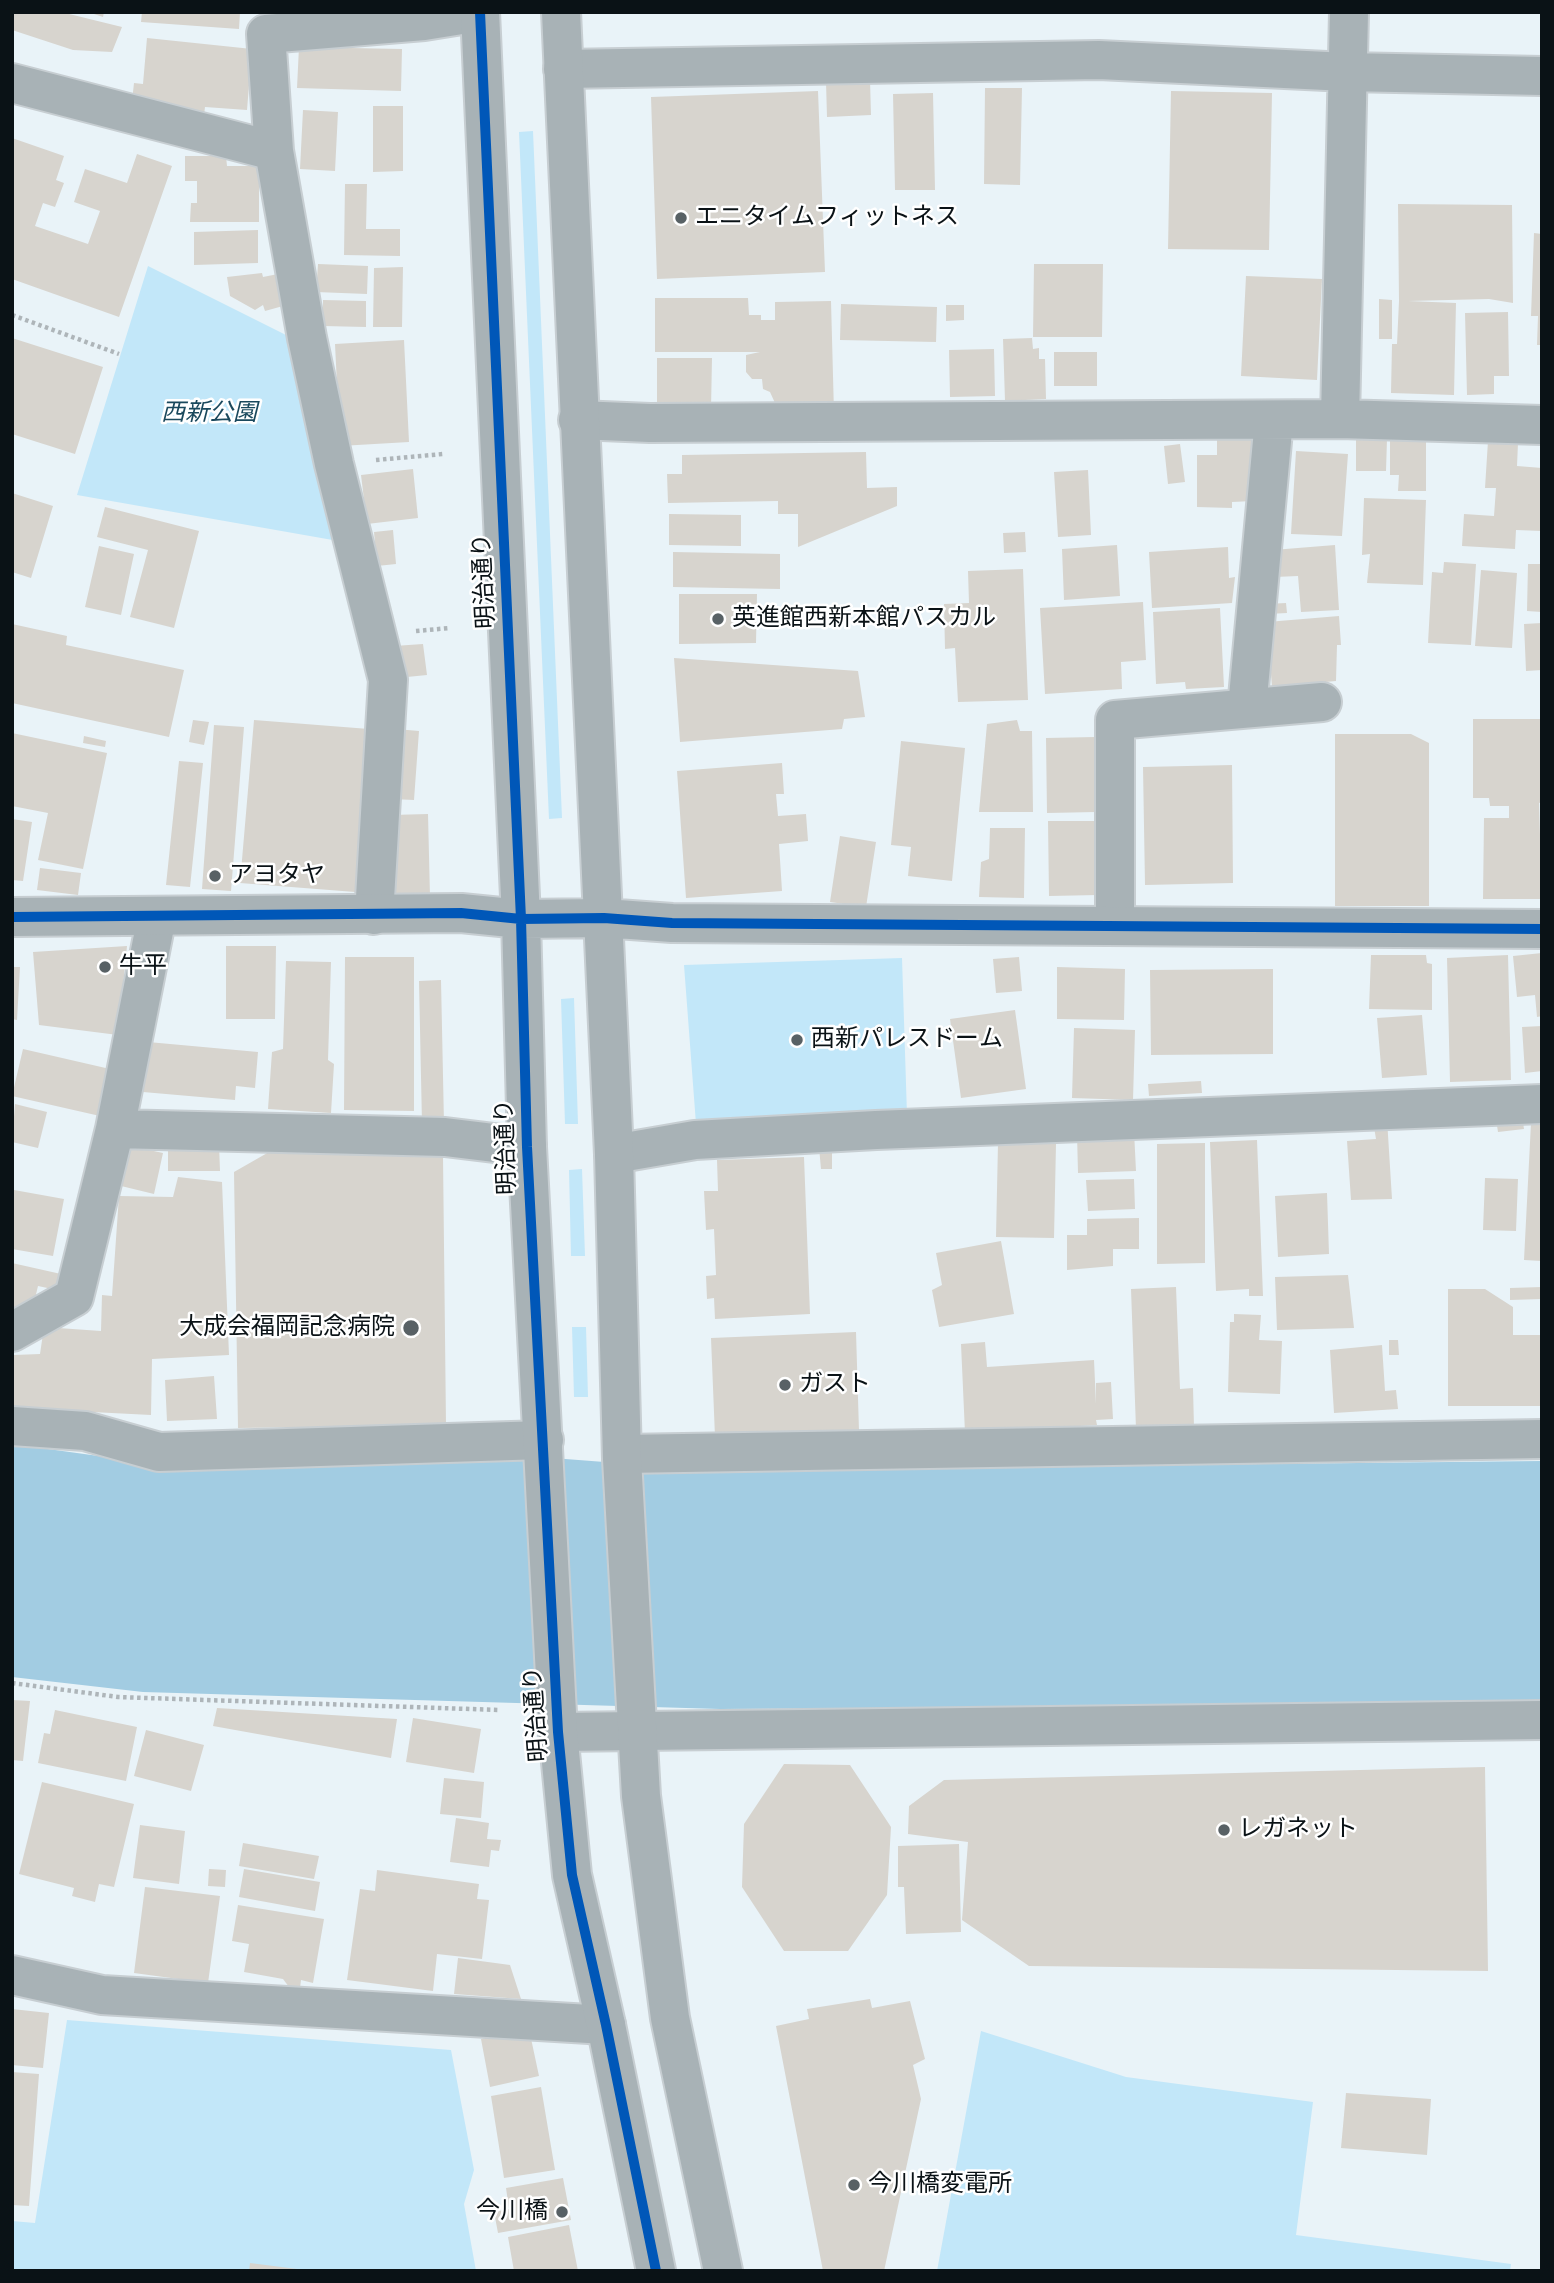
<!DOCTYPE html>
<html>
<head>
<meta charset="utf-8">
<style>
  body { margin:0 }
  #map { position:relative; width:1554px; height:2283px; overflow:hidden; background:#e9f3f8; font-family:"Source Serif 4",serif }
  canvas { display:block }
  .frame { position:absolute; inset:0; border:14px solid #0a1216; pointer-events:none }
</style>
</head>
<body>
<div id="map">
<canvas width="1554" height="2283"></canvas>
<div class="frame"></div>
</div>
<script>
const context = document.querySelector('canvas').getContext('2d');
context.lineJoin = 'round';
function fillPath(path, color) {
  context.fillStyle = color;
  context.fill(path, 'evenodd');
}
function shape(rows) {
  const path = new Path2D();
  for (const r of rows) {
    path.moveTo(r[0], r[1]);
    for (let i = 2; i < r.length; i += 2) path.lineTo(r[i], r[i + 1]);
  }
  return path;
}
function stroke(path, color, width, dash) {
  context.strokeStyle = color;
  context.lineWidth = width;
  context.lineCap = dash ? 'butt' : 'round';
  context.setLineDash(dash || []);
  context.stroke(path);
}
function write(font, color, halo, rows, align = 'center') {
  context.font = font + ' "Source Serif 4","Noto Sans JP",serif';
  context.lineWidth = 5;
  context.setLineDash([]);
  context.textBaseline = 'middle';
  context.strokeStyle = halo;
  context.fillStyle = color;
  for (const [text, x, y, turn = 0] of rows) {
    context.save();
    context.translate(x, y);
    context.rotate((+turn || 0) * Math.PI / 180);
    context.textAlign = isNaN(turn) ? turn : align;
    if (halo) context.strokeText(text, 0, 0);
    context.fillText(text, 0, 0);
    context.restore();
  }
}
fillPath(shape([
  [533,131,562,818,549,819,519,132],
  [148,266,300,342,344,542,77,495],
  [902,958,907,1115,696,1124,684,965],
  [574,998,578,1124,565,1124,561,999],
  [582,1169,585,1256,571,1256,569,1170],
  [572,1327,586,1327,588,1397,574,1397],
  [67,2020,451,2050,474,2170,464,2204,476,2271,12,2271,12,2221,35,2223],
  [981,2031,1126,2077,1313,2102,1296,2235,1511,2264,1510,2271,937,2271]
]), '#c2e7f9');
fillPath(shape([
  [12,1444,149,1463,513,1455,709,1470,1542,1461,1542,1705,720,1709,143,1692,12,1677]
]), '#a2cce2');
fillPath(shape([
  [12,12,61,12,122,27,112,52,73,50,12,30],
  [88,12,104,12,103,17],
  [142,12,240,12,239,29,141,22],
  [147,38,252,49,247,110,205,107,204,115,131,110,134,83,143,84],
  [299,47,402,49,401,91,297,88],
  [870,80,871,115,827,117,826,82],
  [985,88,1022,88,1020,185,984,184],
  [818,91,825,272,657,279,651,97],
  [1171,91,1272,93,1269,250,1168,249],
  [933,93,935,190,895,190,893,94],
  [373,106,403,106,403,171,373,172],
  [303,110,338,112,335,171,300,169],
  [12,138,64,156,56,180,64,183,55,207,43,203,35,226,88,244,100,211,74,202,85,169,127,183,137,154,172,166,119,317,12,279],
  [185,156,226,156,227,166,259,166,259,222,190,222,191,203,197,203,197,181,185,181],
  [345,184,367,184,366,229,400,229,400,256,344,255],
  [1398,204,1512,205,1513,303,1489,299,1408,301,1456,303,1454,395,1391,393,1392,344,1397,344,1399,301],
  [258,230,258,263,194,265,194,232],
  [1534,233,1542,234,1542,345,1537,345,1538,316,1531,316],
  [318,264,368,266,367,294,316,292],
  [1034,264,1103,264,1102,337,1033,337],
  [403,267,402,327,373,327,374,268],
  [262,273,263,277,283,273,283,306,265,311,263,305,255,310,230,296,227,277],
  [1246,276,1322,279,1317,380,1241,376],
  [655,298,748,298,749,315,761,315,761,320,775,320,775,302,831,301,834,413,775,403,770,392,763,389,762,379,752,379,746,372,746,355,760,352,655,352],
  [1379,299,1392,300,1392,339,1379,339],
  [323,300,366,301,366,327,323,326],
  [841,304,937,307,936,342,840,340],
  [946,305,964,305,964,320,946,321],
  [1508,312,1509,376,1494,376,1494,394,1467,395,1465,313],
  [12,338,103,367,75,454,12,434],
  [1032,338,1033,349,1039,348,1039,359,1045,359,1046,399,1005,401,1003,339],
  [404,340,409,442,340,446,335,344],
  [994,349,995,396,950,397,949,350],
  [1054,352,1097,352,1097,386,1054,386],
  [657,358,712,358,711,409,657,408],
  [1217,438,1253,438,1253,501,1232,502,1232,508,1197,507,1197,455,1217,455],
  [1356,439,1387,439,1386,471,1356,471],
  [1390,439,1426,439,1426,491,1398,491,1399,475,1390,475],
  [1488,441,1518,443,1517,466,1542,468,1542,531,1516,530,1515,549,1462,546,1464,514,1494,516,1496,488,1485,488],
  [1180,444,1185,482,1168,484,1164,446],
  [1296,451,1348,454,1342,536,1291,534],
  [866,452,867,488,897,487,897,506,798,547,798,514,778,514,778,501,668,503,667,474,682,474,682,455],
  [413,469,418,518,367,524,361,475],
  [1088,470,1091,535,1058,537,1054,472],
  [12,493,53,506,31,578,12,572],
  [1364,498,1426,500,1423,585,1367,583,1370,554,1362,555],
  [105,507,199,531,174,628,130,617,148,550,97,537],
  [669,514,741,515,741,546,669,545],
  [393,530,396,564,377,566,374,532],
  [1025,532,1026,552,1004,553,1003,533],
  [1117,545,1120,596,1064,600,1062,549],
  [1335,545,1339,610,1301,612,1298,576,1275,577,1273,550],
  [99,546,134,554,121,615,85,607],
  [1228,547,1229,578,1235,577,1232,603,1152,608,1149,552],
  [673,552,780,554,780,589,673,587],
  [1444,562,1476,564,1471,645,1428,643,1432,572,1443,573],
  [1528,564,1542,564,1542,612,1527,611],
  [1023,569,1028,700,958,702,955,648,945,649,944,604,969,603,968,571],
  [1481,570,1517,573,1512,648,1475,646],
  [679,594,757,594,756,643,679,644],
  [1143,602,1146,660,1121,662,1122,689,1045,694,1040,608],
  [1286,603,1287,613,1268,614,1266,604],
  [1220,608,1224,687,1186,689,1185,682,1156,684,1153,612],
  [1339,616,1341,645,1337,645,1336,681,1272,687,1267,622],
  [1542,623,1542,670,1526,671,1524,624],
  [12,624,67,636,66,645,184,670,169,737,12,703],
  [423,644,427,675,397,678,394,646],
  [674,658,858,671,865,717,844,719,842,729,680,742],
  [1473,719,1542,719,1542,802,1539,803,1542,899,1483,899,1484,818,1509,818,1509,806,1490,806,1489,798,1473,798],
  [193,720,209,722,204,745,189,742],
  [254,720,369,729,355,892,240,883],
  [1017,720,1020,731,1032,731,1033,812,979,812,987,724],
  [214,725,244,727,231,891,202,889],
  [396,729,419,731,414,800,392,799],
  [12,733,107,753,83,869,38,860,48,813,12,806],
  [1335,734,1411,734,1429,743,1429,906,1335,906],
  [84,736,106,741,105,747,83,743],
  [1095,737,1096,812,1047,813,1046,738],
  [901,741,965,748,952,881,908,876,911,847,891,845],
  [179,761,203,763,190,887,166,885],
  [782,763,784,794,776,794,778,816,806,814,808,841,779,844,782,891,686,898,677,771],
  [1232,765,1233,883,1145,885,1143,767],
  [428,814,430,897,385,892,391,815],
  [12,819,32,822,23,881,12,880],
  [1048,821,1098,821,1098,895,1049,896],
  [990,828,1025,828,1024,898,979,897,981,862,989,859],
  [840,836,876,842,866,907,830,902],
  [40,868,81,873,78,895,37,890],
  [127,946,118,1035,39,1025,33,952],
  [226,946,276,946,275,1019,226,1019],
  [1542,953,1542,1016,1537,1017,1535,995,1517,997,1513,956],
  [1371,955,1426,955,1427,963,1432,964,1432,1010,1369,1009],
  [1508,955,1511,1080,1450,1082,1447,958],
  [345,957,414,957,414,1111,344,1110],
  [1019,957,1022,991,996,993,993,959],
  [286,961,331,962,328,1060,334,1064,331,1113,268,1109,272,1052,283,1049],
  [12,967,20,967,17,1020,12,1019],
  [1057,967,1125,969,1124,1020,1057,1019],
  [1273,969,1273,1054,1151,1055,1150,970],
  [441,980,444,1124,422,1124,419,981],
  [1015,1010,1026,1089,961,1098,950,1019],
  [1422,1015,1427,1075,1382,1078,1377,1018],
  [1542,1026,1542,1071,1525,1073,1522,1027],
  [1074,1028,1135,1030,1133,1100,1072,1098],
  [148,1042,258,1052,255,1088,236,1086,235,1100,143,1092],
  [23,1049,110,1069,100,1116,12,1096],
  [1201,1081,1202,1093,1149,1096,1148,1084],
  [15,1104,47,1112,38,1148,12,1142],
  [1521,1109,1524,1129,1498,1132,1495,1113],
  [1387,1119,1392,1199,1351,1200,1347,1141,1376,1139,1373,1121],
  [1531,1123,1542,1123,1542,1261,1524,1260],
  [1134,1131,1136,1171,1078,1173,1077,1134],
  [1257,1140,1263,1296,1249,1296,1249,1289,1216,1291,1210,1142],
  [998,1143,1056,1144,1054,1238,996,1237],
  [1205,1143,1205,1263,1157,1264,1157,1144],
  [168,1144,219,1144,220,1171,168,1171],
  [126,1145,163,1153,154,1194,117,1185],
  [819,1147,832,1148,832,1169,821,1169],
  [276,1148,443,1156,446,1425,238,1428,234,1172],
  [804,1157,810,1314,715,1319,714,1298,707,1299,706,1276,716,1275,714,1229,706,1230,704,1191,718,1191,717,1160],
  [178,1177,222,1182,229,1355,152,1359,151,1415,13,1408,14,1355,40,1354,44,1327,101,1331,102,1295,112,1296,119,1196,173,1197],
  [1485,1178,1518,1179,1516,1231,1483,1230],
  [1134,1179,1135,1209,1088,1211,1086,1180],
  [14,1190,64,1199,53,1256,12,1249],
  [1327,1193,1329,1254,1278,1257,1275,1196],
  [1139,1218,1139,1249,1113,1249,1113,1266,1067,1270,1067,1235,1087,1235,1087,1219],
  [1001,1241,1014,1314,939,1327,932,1290,942,1285,936,1253],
  [12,1263,61,1274,57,1290,38,1286,33,1307,12,1313],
  [1348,1275,1354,1328,1277,1330,1275,1277],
  [1176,1287,1180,1389,1193,1388,1194,1427,1136,1429,1131,1289],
  [1542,1287,1542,1299,1510,1300,1510,1288],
  [1448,1289,1485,1289,1513,1307,1513,1335,1542,1335,1542,1406,1448,1406],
  [1234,1314,1261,1315,1259,1340,1282,1341,1280,1394,1228,1392,1230,1322,1234,1322],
  [856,1332,859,1431,715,1437,711,1338],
  [1389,1340,1398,1340,1399,1355,1389,1355],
  [985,1342,987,1367,1094,1360,1096,1404,1096,1383,1111,1382,1113,1419,1096,1420,1097,1425,965,1433,961,1344],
  [1382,1345,1385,1391,1396,1390,1398,1409,1334,1413,1330,1350],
  [214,1376,217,1419,167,1421,165,1380],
  [12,1700,30,1701,23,1761,12,1760],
  [217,1708,397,1719,391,1758,213,1726],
  [55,1710,137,1727,126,1781,38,1763,44,1733,50,1734],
  [413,1718,481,1729,474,1773,406,1762],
  [146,1730,204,1745,191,1791,134,1776],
  [784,1764,850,1765,891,1827,887,1895,848,1951,784,1951,742,1887,744,1824],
  [1485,1767,1488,1971,1029,1966,962,1920,968,1842,908,1834,909,1806,944,1780],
  [444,1778,484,1782,481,1818,440,1814],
  [42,1782,134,1804,114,1887,99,1884,95,1902,72,1896,74,1888,19,1874],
  [456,1818,489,1823,487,1839,501,1840,499,1851,491,1850,489,1867,450,1862],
  [140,1825,185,1831,179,1884,133,1878],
  [243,1843,319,1856,314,1879,239,1866],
  [959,1844,961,1932,906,1934,904,1887,898,1887,898,1846],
  [209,1869,226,1870,225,1887,208,1886],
  [244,1869,320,1882,315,1911,239,1897],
  [377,1870,479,1884,477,1899,489,1900,482,1959,437,1954,433,1991,347,1980,360,1889,375,1891],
  [145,1887,220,1896,208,1983,134,1973],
  [238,1905,324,1919,313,1983,301,1980,300,1988,289,1987,283,1979,244,1972,249,1944,232,1941],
  [458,1958,510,1965,521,1999,454,1994],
  [870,1999,872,2008,910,2001,925,2059,913,2065,921,2099,884,2271,823,2271,776,2026,809,2019,807,2009],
  [12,2009,49,2013,43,2068,12,2065],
  [529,2029,539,2076,490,2087,481,2039],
  [12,2072,39,2074,29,2206,12,2205],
  [541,2087,555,2170,504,2178,491,2096],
  [1346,2093,1431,2099,1427,2155,1341,2148],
  [563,2178,571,2220,498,2233,494,2212,509,2209,506,2188],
  [569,2225,578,2271,514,2271,508,2237],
  [250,2263,297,2269,297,2271,249,2271]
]), '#d7d4ce');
const minor = shape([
  [563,69,1099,60,1347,72,1542,76],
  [12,83,274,151,307,338,334,464,388,680,374,915],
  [274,151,266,34,424,21,480,12],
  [1340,419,1349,12],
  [578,420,650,423,1340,419,1542,425],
  [1247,708,1274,420],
  [1115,926,1115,720,1322,702],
  [115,1129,445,1137,527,1147],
  [614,1154,695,1140,876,1130,1542,1104],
  [12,1332,74,1297,115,1129,157,916],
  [12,1426,85,1431,159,1452,544,1440],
  [622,1454,1542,1439],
  [558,1732,1542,1720],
  [12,1975,102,1995,606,2025]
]);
const tertiary = shape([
  [480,12,521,919,527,1147,558,1732,572,1875,606,2025,656,2271],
  [561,12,614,1154,622,1459,641,1796,670,2018,723,2271],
  [12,917,461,913,521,919,604,918,672,923,1542,929]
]);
stroke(minor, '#c7ced2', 42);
stroke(tertiary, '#c7ced2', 42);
stroke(shape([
  [12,315,119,354],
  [376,460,443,454],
  [416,631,450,628],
  [12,1683,118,1697,499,1710]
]), '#aeb5b9', 4.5, [3.5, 3.5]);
stroke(minor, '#a8b2b6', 38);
stroke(tertiary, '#a8b2b6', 38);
stroke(shape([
  [480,12,521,919,527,1147,558,1732,572,1875,606,2025,656,2271],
  [12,917,461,913,521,919,604,918,672,923,1542,929]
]), '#0057b8', 10);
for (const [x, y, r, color] of [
  [681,218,7,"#586165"],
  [718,619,7,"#586165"],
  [215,876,7,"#586165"],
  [105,967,7,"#586165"],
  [797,1040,7,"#586165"],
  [411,1328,9,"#586165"],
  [785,1385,7,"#586165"],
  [1224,1830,7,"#586165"],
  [854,2185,7,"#586165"],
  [562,2212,7,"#586165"]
]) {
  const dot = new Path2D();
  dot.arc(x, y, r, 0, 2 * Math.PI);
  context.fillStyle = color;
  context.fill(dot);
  stroke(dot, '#fff', 2.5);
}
write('24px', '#0a1216', '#fff', [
  ["エニタイムフィットネス",695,218],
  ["英進館西新本館パスカル",732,619],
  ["アヨタヤ",229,876],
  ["牛平",119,967],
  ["西新パレスドーム",811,1040],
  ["大成会福岡記念病院",395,1328,"right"],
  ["ガスト",799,1385],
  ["レガネット",1238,1830],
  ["今川橋変電所",868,2185],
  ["今川橋",548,2212,"right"]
], 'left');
write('italic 24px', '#1a495d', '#fff', [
  ["西新公園",209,414]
]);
write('24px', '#0a1216', '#fff', [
  ["明治通り",485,581,-93],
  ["明治通り",507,1147,-92],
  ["明治通り",537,1714,-94]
]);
</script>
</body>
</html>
